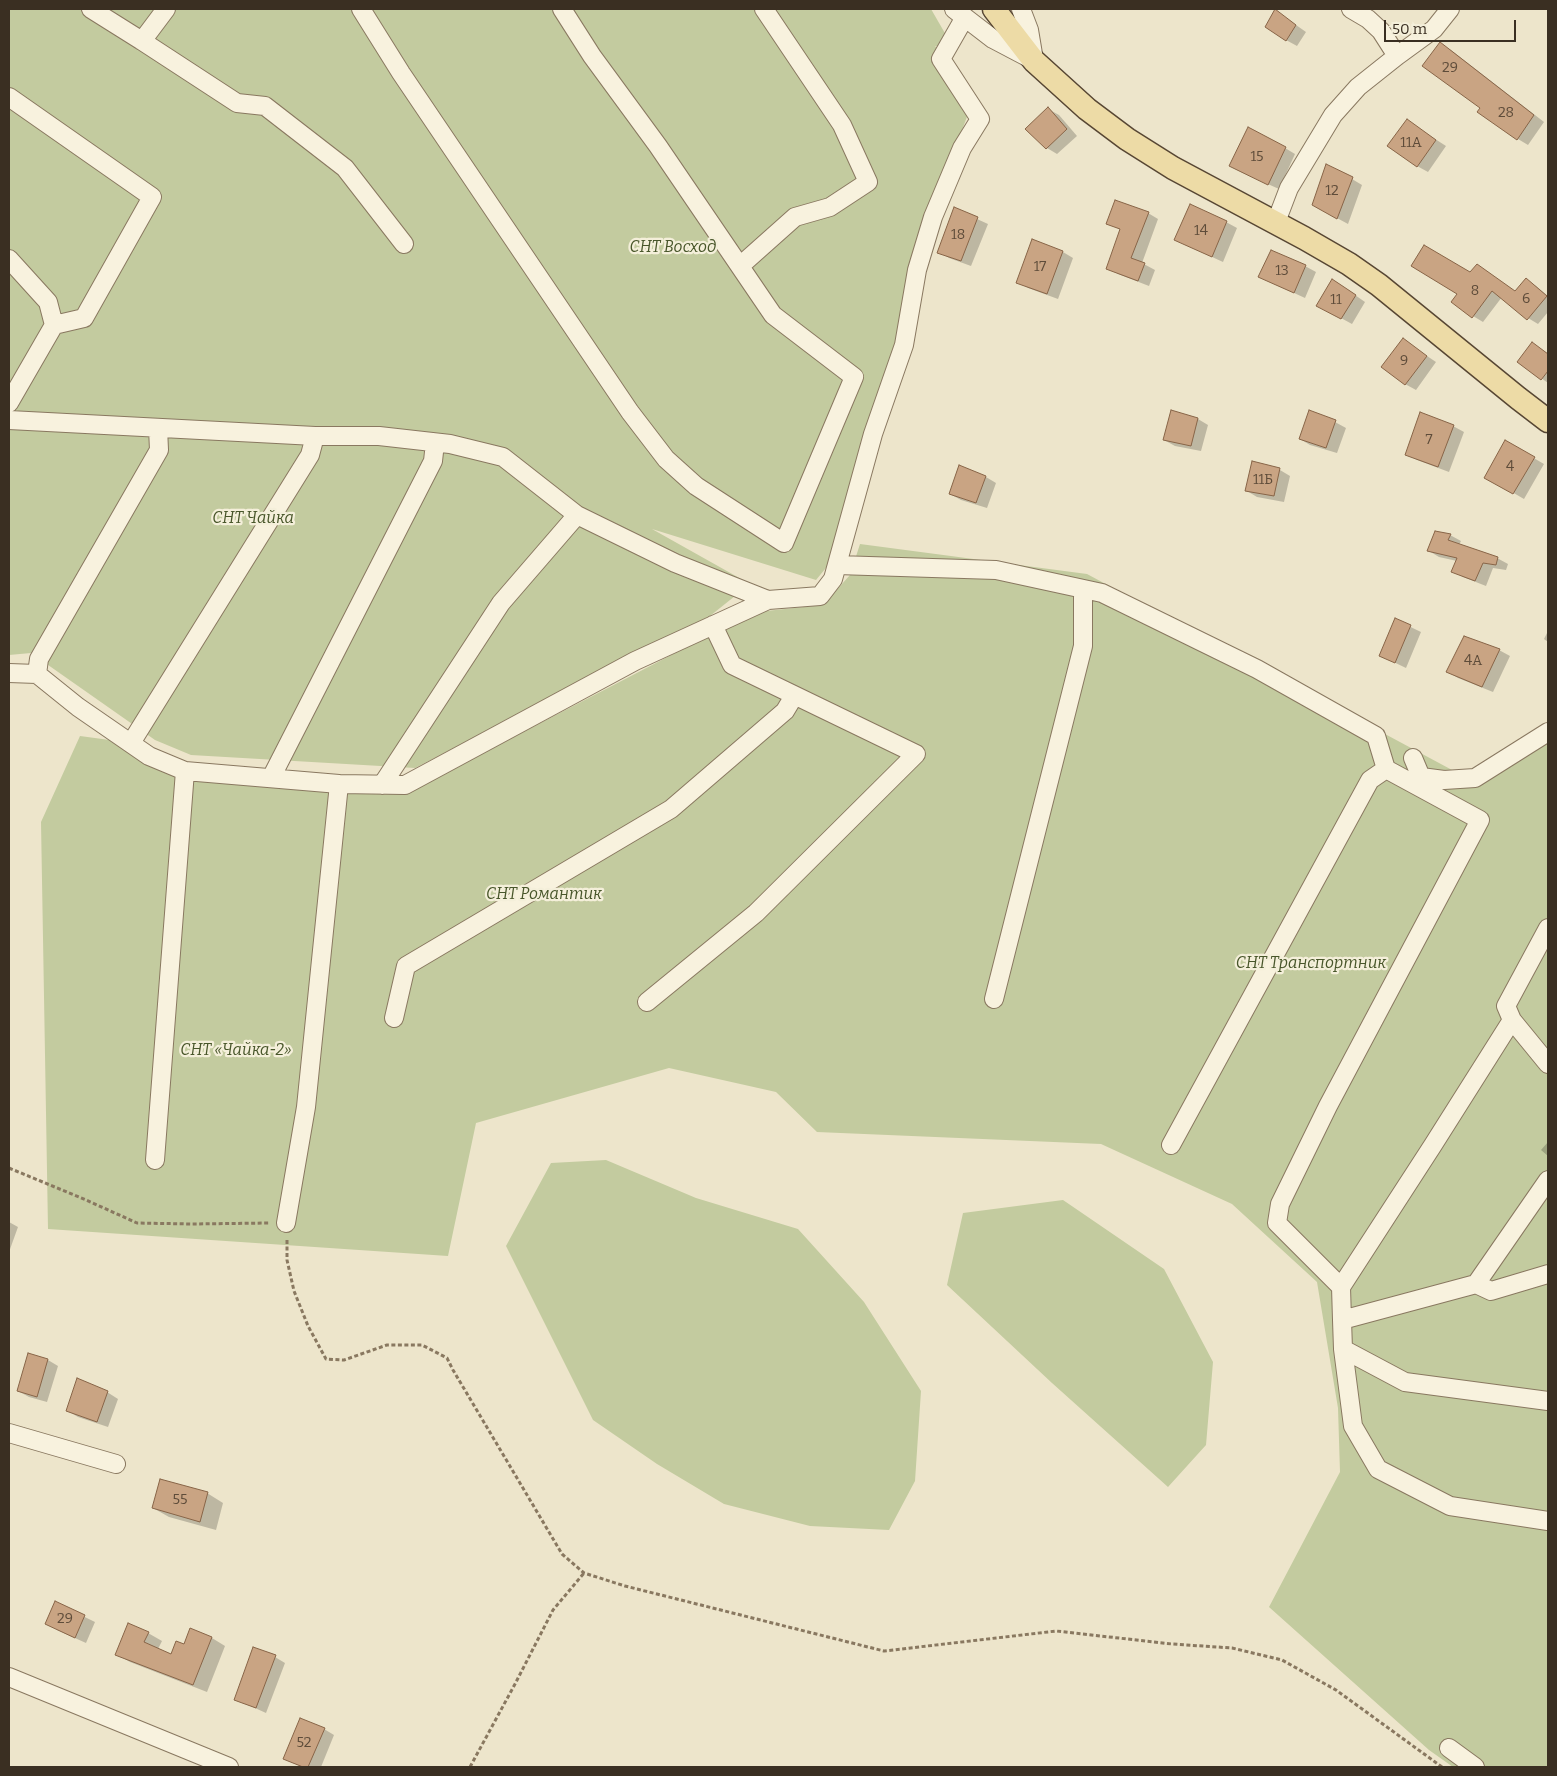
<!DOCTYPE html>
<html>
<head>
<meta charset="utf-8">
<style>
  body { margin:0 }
  #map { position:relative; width:1557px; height:1776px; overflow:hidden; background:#ede5cb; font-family:Bitter,serif }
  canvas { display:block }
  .frame { position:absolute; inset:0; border:10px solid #3a2f22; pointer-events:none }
  .scale { position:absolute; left:1384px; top:20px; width:132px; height:22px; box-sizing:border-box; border:2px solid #3a2f22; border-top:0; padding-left:6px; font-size:15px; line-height:18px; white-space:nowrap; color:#3a2f22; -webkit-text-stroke:4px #f4efda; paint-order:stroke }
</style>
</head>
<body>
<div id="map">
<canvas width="1557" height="1776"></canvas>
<div class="frame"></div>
<div class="scale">50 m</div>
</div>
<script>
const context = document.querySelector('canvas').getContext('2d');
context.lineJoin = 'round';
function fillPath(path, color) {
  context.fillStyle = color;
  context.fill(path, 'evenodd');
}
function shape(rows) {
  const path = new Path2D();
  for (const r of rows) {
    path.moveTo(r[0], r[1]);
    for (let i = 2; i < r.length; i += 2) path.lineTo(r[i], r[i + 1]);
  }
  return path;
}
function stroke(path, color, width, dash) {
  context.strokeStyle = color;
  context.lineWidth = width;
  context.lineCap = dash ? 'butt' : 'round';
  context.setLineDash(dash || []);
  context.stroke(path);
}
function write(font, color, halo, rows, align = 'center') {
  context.font = font + ' Bitter,serif';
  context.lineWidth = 4.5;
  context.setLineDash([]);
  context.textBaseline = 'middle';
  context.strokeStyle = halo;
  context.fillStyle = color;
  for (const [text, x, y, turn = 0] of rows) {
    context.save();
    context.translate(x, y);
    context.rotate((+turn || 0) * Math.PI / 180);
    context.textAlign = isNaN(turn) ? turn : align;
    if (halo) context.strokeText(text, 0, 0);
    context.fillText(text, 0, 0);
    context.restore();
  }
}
fillPath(shape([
  [9,9,931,9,946,35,941,47,935,46,947,59,973,101,920,241,895,357,830,563,816,580,652,529,750,584,710,616,415,768,191,755,155,740,31,653,9,655],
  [860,544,1087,574,1480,785,1548,739,1548,1767,1453,1767,1429,1750,1269,1607,1340,1472,1338,1408,1317,1282,1232,1204,1101,1144,817,1132,776,1092,669,1068,476,1123,448,1256,48,1229,41,822,80,736,117,741,167,774,217,783,331,791,404,794,729,625,766,611,823,605,850,575],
  [606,1160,696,1198,798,1229,864,1302,921,1391,915,1481,889,1530,810,1526,724,1504,657,1464,593,1420,506,1246,551,1163],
  [1063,1200,1164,1269,1213,1362,1206,1445,1168,1487,1052,1383,947,1285,963,1213]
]), '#c3cb9f');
fillPath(shape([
  [1276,11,1306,32,1297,46,1286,40],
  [1440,44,1451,50,1544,122,1528,145,1518,139],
  [1048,109,1059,115,1077,136,1057,154,1047,148],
  [1407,121,1446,146,1428,172,1417,166],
  [1285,148,1295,154,1279,189,1241,172],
  [1352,179,1362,185,1348,224,1313,205],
  [955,209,988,224,971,266,949,258,939,252],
  [1148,213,1158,219,1142,263,1155,270,1149,286,1118,274,1107,268,1121,230,1108,223],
  [1226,222,1237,228,1223,262,1186,245],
  [1032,241,1063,252,1073,258,1058,299,1028,288,1018,282],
  [1477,265,1516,292,1526,280,1536,286,1548,296,1548,312,1538,324,1528,318,1502,297,1483,322,1473,316,1471,273],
  [1305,266,1316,272,1305,298,1270,282],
  [1342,286,1365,302,1352,324,1328,311],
  [1403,340,1436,362,1416,390,1405,384],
  [1532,344,1548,354,1548,383,1519,362],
  [1171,411,1198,419,1208,425,1201,451,1175,446,1164,440],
  [1335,422,1346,428,1337,453,1310,445,1300,439],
  [1453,426,1464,432,1449,472,1417,460,1406,454],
  [1506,442,1544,464,1524,499,1486,477],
  [1280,470,1290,476,1284,502,1257,497,1247,491],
  [986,477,996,483,987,508,961,500,950,494],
  [1450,535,1461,541,1459,545,1497,558,1508,564,1506,570,1493,568,1486,586,1463,577,1453,571,1457,561,1439,557,1429,551],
  [1396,620,1421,632,1406,668,1381,656],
  [1548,631,1548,642,1544,639],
  [1465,638,1499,650,1510,656,1493,692,1458,678,1448,672],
  [1548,1142,1548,1156,1541,1150],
  [9,1222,18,1227,9,1252],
  [48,1360,58,1366,47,1402,29,1397,18,1391],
  [107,1392,118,1399,108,1427,78,1417,68,1411],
  [207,1493,223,1503,216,1530,169,1517,153,1508],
  [56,1603,95,1622,86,1643,57,1630],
  [191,1630,212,1638,225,1646,207,1692,130,1662,116,1654,148,1633,162,1641,158,1649,172,1655,184,1645],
  [275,1657,285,1663,266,1713,235,1699],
  [324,1729,334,1735,321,1767,302,1767,285,1759]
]), '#0003');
const building = shape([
  [1275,9,1296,25,1286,41,1265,27,1275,9],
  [1440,42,1534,115,1517,140,1477,112,1480,108,1422,66,1440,42],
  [1048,107,1067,129,1046,149,1025,129,1048,107],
  [1407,119,1436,140,1417,167,1387,146,1407,119],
  [1248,127,1286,147,1268,185,1229,166,1248,127],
  [1326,164,1353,177,1337,219,1312,205,1326,164],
  [1115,200,1149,212,1131,258,1145,263,1138,281,1106,269,1120,229,1106,224,1115,200],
  [1190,204,1227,221,1212,257,1174,240,1190,204],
  [954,207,978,217,961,261,937,253,954,207],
  [1032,239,1063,251,1047,294,1016,283,1032,239],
  [1424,245,1470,272,1477,264,1515,291,1526,278,1547,296,1527,320,1492,291,1472,318,1451,302,1457,294,1411,266,1424,245],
  [1271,250,1306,265,1294,293,1258,277,1271,250],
  [1332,279,1356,295,1341,319,1316,306,1332,279],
  [1403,338,1427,356,1405,385,1381,367,1403,338],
  [1532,342,1548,354,1548,371,1541,380,1517,362,1532,342],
  [1171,410,1198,418,1191,446,1163,440,1171,410],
  [1309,410,1336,420,1326,448,1299,439,1309,410],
  [1420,412,1454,425,1438,467,1405,455,1420,412],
  [1505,440,1535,457,1513,494,1484,478,1505,440],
  [1252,461,1280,468,1274,496,1245,491,1252,461],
  [959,465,986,476,976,503,949,494,959,465],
  [1435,531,1451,534,1448,540,1498,557,1496,565,1483,563,1475,581,1451,572,1457,558,1427,551,1435,531],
  [1395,618,1411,625,1395,663,1379,656,1395,618],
  [1464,636,1500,649,1482,687,1446,672,1464,636],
  [28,1353,48,1359,37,1397,17,1391,28,1353],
  [77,1378,108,1391,97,1422,66,1411,77,1378],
  [160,1479,208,1492,200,1522,152,1508,160,1479],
  [55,1601,85,1615,75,1638,45,1624,55,1601],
  [128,1623,149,1632,144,1642,171,1654,176,1641,184,1644,190,1628,212,1637,193,1685,115,1655,128,1623],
  [253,1647,276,1655,256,1708,234,1700,253,1647],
  [300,1718,325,1728,308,1767,303,1767,283,1759,300,1718]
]);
fillPath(building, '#c9a483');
stroke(building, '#876447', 1);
const minor = shape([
  [91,9,142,41],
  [166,9,142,41,237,103,265,106,345,168,404,244],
  [361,9,401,73,630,412,666,459,696,486,784,543,854,377,773,315,658,146,592,56,562,9],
  [954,9,993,39,1031,59],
  [1021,9,1029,30,1034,60],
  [1351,9,1368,19,1381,31,1397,56],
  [9,97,152,197,84,318,54,325,9,403],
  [1276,222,1289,188,1333,115,1358,87,1397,56,1434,29,1450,9],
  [9,259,48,302,54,325],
  [740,266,795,217,830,207,868,182,842,125,764,9],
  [9,420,315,436,379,436,450,444,503,457,577,515,675,563,768,600],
  [837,565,996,570,1102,593,1257,669,1376,736,1386,769,1480,820,1328,1106,1280,1204,1277,1223,1341,1287],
  [9,673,37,674,78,707,149,756,185,771,339,784,405,785,635,661,768,600,820,596,833,579,873,434,904,345,917,270,933,217,962,148,980,119,941,59,965,17],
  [37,674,39,659,159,450,158,428],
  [131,743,310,455,315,436],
  [1413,758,1421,777,1444,780,1475,778,1548,732],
  [271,778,433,461,435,443],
  [382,785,501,603,577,515],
  [1548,928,1506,1006,1512,1020,1433,1145,1341,1287,1342,1320,1476,1284,1548,1180],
  [994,999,1083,646,1083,589],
  [647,1002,756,913,916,754,732,665,713,625],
  [394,1018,406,966,671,809,785,711,794,696],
  [1512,1020,1548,1064],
  [1171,1145,1370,780,1386,769],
  [155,1160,185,771],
  [286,1223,306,1107,339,784],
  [1476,1284,1491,1291,1548,1274],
  [1342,1320,1343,1349,1405,1382,1548,1401],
  [1343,1349,1353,1426,1378,1469,1450,1506,1548,1521],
  [9,1433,116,1464],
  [9,1677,229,1767],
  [1449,1748,1475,1767]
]);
const major = shape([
  [994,9,1034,61,1087,109,1127,139,1173,168,1304,238,1349,264,1379,285,1518,398,1548,421]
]);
stroke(minor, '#897860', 20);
stroke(major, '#574633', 25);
stroke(shape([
  [9,1168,86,1200,137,1223,191,1224,269,1223],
  [287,1240,287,1260,294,1291,308,1326,326,1359,344,1360,387,1345,422,1345,447,1358,453,1370,562,1554,584,1573,625,1586,884,1651,1056,1631,1172,1644,1232,1648,1282,1660,1336,1690,1442,1767],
  [470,1767,515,1684,553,1610,584,1573]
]), '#897860', 3, [4, 2.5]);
stroke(minor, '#f8f2de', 18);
stroke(major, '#eddba6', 22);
write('14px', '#5e4c3a', null, [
  ["29",1450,68],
  ["28",1506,113],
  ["11А",1411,143],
  ["15",1257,157],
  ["12",1332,191],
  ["14",1201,231],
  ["18",958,235],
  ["17",1040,267],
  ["13",1282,271],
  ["8",1475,291],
  ["6",1526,299],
  ["11",1336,300],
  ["9",1404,361],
  ["7",1429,440],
  ["4",1510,467],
  ["11Б",1263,480],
  ["4А",1473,661],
  ["55",180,1500],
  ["29",65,1619],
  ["52",304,1743]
]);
write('italic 16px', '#48562a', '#f4efda', [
  ["СНТ Восход",673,248],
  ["СНТ Чайка",253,519],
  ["СНТ Романтик",544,895],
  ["СНТ Транспортник",1311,964],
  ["СНТ «Чайка-2»",236,1051]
]);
</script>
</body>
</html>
